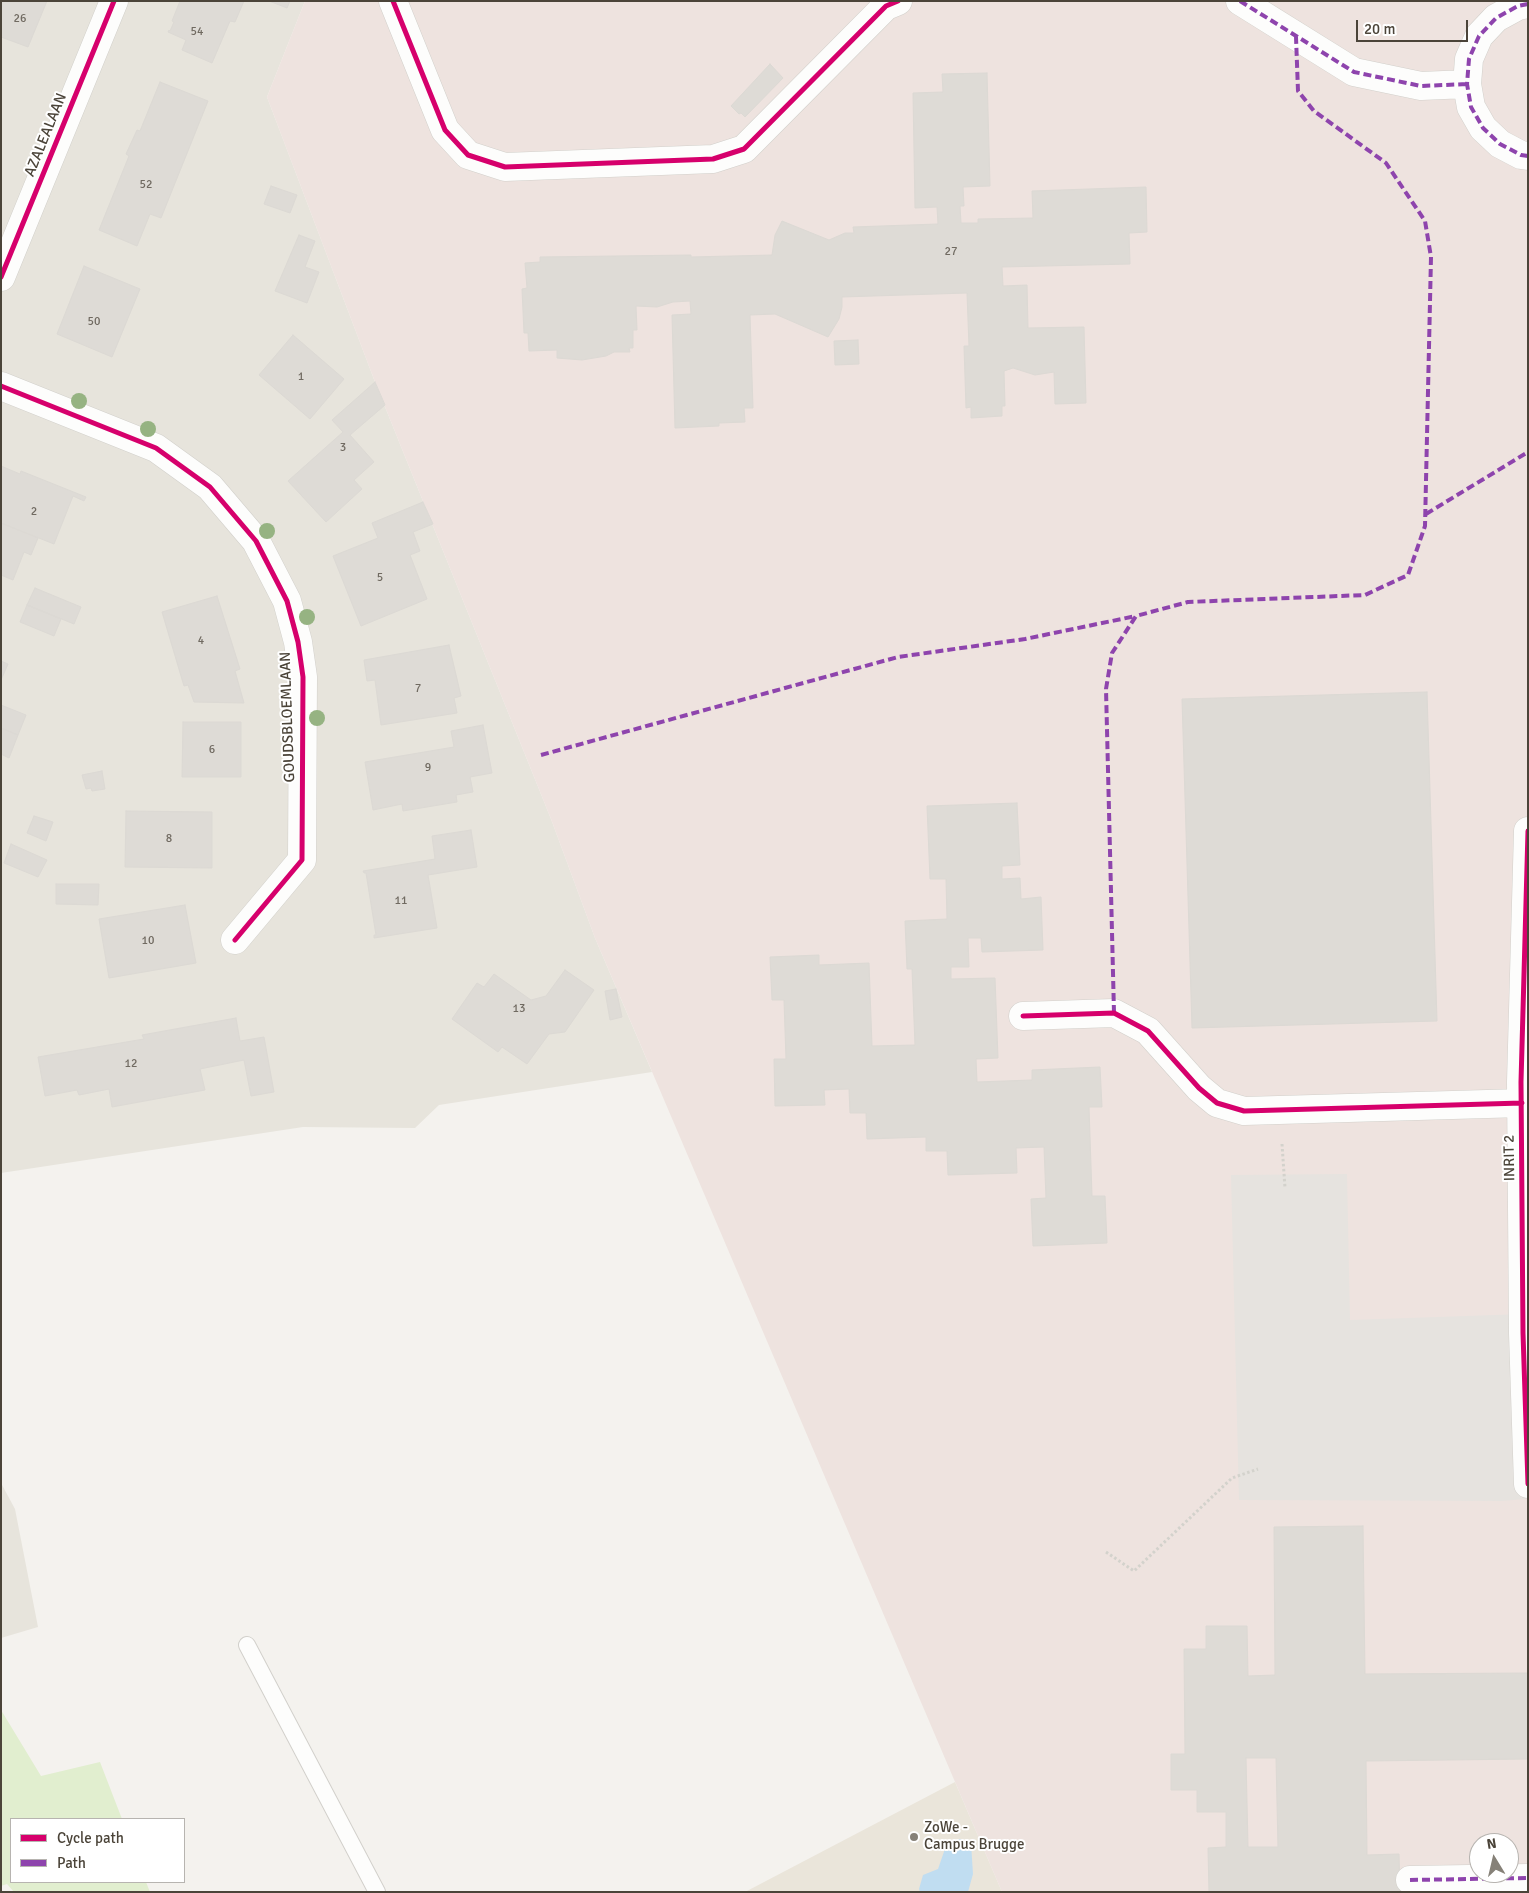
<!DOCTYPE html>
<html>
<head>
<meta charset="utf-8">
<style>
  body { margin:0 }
  #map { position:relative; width:1529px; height:1893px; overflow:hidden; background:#f4f2ee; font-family:Signika,sans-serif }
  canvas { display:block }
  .frame { position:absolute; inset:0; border:2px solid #4b4439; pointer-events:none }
  .legend { position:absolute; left:10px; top:1818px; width:175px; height:65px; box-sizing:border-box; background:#fff; border:1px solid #b7b4b0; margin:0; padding:6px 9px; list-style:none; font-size:15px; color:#4b4439 }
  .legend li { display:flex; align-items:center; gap:10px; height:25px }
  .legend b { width:25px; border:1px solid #b7b4b0 }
  .north { position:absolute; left:1469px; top:1833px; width:50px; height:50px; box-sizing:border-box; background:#fff; border:1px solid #b7b4b0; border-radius:50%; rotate:351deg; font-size:14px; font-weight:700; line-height:20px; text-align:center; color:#4b4439 }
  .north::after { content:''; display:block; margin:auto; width:18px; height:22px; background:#868178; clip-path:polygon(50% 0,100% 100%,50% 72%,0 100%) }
  .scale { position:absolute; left:1356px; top:20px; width:112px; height:22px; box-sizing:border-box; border:2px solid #4b4439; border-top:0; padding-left:6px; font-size:15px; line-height:18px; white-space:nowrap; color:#4b4439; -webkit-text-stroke:4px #fff; paint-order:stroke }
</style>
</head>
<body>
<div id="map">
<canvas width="1529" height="1893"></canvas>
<div class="frame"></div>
<ul class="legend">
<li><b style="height:6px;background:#d6006c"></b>Cycle path</li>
<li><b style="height:6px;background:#8e44ad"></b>Path</li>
</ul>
<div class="north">N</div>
<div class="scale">20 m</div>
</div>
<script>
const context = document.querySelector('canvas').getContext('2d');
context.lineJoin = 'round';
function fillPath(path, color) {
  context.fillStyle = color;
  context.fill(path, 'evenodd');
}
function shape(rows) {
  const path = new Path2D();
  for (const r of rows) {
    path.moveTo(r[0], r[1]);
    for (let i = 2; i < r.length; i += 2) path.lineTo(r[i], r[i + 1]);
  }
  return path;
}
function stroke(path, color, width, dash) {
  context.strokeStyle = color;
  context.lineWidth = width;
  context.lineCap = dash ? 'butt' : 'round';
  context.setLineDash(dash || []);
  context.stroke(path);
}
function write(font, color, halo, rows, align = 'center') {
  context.font = font + ' Signika,sans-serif';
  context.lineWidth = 4;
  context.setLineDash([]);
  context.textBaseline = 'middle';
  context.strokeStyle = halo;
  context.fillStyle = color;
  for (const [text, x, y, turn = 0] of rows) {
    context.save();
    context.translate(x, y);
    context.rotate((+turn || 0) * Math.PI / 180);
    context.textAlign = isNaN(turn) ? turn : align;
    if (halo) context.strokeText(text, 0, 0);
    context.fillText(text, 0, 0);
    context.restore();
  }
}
fillPath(shape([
  [1,1,305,1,267,97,375,382,551,819,595,938,652,1072,439,1105,415,1128,303,1127,1,1173],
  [1,1483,15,1509,38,1627,1,1638]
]), '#e7e4dc');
fillPath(shape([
  [955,1782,1002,1892,745,1892]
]), '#eae5da');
fillPath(shape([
  [305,1,1528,1,1528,1892,1002,1892,595,938,551,819,375,382,267,97],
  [1479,1843,1509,1843,1509,1873,1479,1873]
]), '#eee3df');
fillPath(shape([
  [1,1710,41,1776,100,1762,122,1819,11,1819,11,1882,146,1882,150,1892,14,1892,7,1884,1,1886]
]), '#e1eecf');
fillPath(shape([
  [1347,1174,1350,1320,1524,1314,1527,1482,1525,1499,1502,1501,1239,1500,1231,1175]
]), '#e6e3df');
fillPath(shape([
  [960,1839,971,1843,973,1874,968,1892,920,1892,919,1889,923,1875,938,1869,947,1843]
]), '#c0ddf1');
const building = shape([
  [1,1,47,1,28,47,1,37,1,1],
  [180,1,244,1,235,22,230,21,212,63,182,50,186,40,168,32,169,30,170,31,174,22,172,21,180,1],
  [269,1,290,1,287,8,269,1],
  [770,64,783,78,745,117,741,113,739,114,731,106,770,64],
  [987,73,990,186,963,187,964,206,960,206,961,223,978,223,978,219,1033,218,1032,191,1146,187,1147,232,1129,233,1130,264,1002,267,1003,286,1027,285,1028,328,1084,327,1086,403,1055,404,1054,372,1035,375,1013,368,1004,371,1005,406,1002,406,1002,416,971,418,971,407,966,408,964,346,969,346,967,293,842,297,842,307,839,319,828,337,775,314,750,315,753,408,744,408,745,422,719,423,719,426,675,428,672,315,691,314,690,301,673,302,657,307,636,306,637,330,633,330,633,348,629,348,630,352,614,352,606,356,582,360,557,358,557,350,529,351,528,333,524,333,522,289,527,288,525,263,540,262,540,257,691,255,691,257,772,255,775,235,782,221,829,240,845,233,854,233,853,227,938,224,937,207,915,208,913,93,943,92,942,74,987,73],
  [160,82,208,101,161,218,150,214,137,246,99,230,129,156,126,154,137,130,140,131,160,82],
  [271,186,297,195,290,213,264,204,271,186],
  [299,235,315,241,305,267,319,272,307,303,275,291,299,235],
  [84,266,140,289,112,357,57,334,84,266],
  [293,335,344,379,310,419,259,375,293,335],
  [858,340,859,364,835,365,834,341,858,340],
  [375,382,385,405,350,435,374,462,354,480,362,489,326,522,288,481,343,432,332,420,375,382],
  [1,466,20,474,21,471,86,497,84,501,73,496,54,544,1,523,1,466],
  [423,502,433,524,413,532,420,551,410,555,427,599,361,626,333,556,378,538,372,523,423,502],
  [1,523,38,538,31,555,24,552,13,580,1,575,1,523],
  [35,588,81,607,74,624,27,605,35,588],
  [217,596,240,669,235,671,244,703,194,702,188,685,184,686,162,612,217,596],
  [27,605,61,619,54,636,20,622,27,605],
  [449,645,461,696,454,698,457,713,381,725,375,680,367,681,364,660,449,645],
  [1,661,8,664,1,680,1,661],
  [1427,692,1437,1021,1192,1028,1182,699,1427,692],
  [1,705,26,715,18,735,1,728,1,705],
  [183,722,241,722,241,777,182,777,183,722],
  [483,725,492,773,470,777,473,792,456,795,457,802,403,811,402,804,373,810,365,762,454,747,451,731,483,725],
  [1,728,18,735,9,758,1,754,1,728],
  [102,771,105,789,92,791,91,788,86,789,82,775,102,771],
  [1017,803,1020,865,1002,866,1002,879,1020,878,1021,899,1041,897,1043,950,982,952,981,938,968,938,969,967,951,967,951,979,995,978,998,1058,976,1059,977,1082,1032,1080,1032,1070,1100,1067,1102,1107,1089,1107,1092,1196,1105,1196,1107,1243,1033,1246,1031,1199,1046,1198,1044,1147,1016,1148,1017,1173,948,1175,947,1151,926,1151,926,1137,867,1139,866,1113,850,1113,849,1089,824,1090,825,1105,775,1106,774,1059,786,1059,784,1000,772,1000,770,957,819,955,819,965,869,963,872,1046,915,1045,912,969,907,969,905,921,947,919,946,879,930,879,927,806,1017,803],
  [126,811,212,812,212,868,125,867,126,811],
  [34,816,53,822,46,841,27,833,34,816],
  [471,830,477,867,428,875,437,928,374,938,374,935,376,935,366,873,364,873,363,871,435,859,432,836,471,830],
  [11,844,47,860,38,877,4,863,11,844],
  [56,884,99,884,98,905,56,904,56,884],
  [185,905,196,963,109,978,99,919,185,905],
  [565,970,594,990,565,1032,549,1034,527,1064,502,1047,498,1052,452,1019,477,983,484,987,494,974,531,1000,546,996,565,970],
  [616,989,622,1017,610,1020,605,991,616,989],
  [236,1018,240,1041,264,1037,274,1092,251,1096,244,1060,200,1069,205,1090,112,1107,109,1089,79,1095,77,1090,45,1096,38,1057,144,1039,142,1035,236,1018],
  [1363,1526,1365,1674,1528,1673,1528,1759,1366,1761,1367,1855,1399,1854,1400,1892,1209,1892,1208,1848,1226,1847,1226,1812,1197,1812,1197,1790,1171,1790,1171,1754,1185,1754,1184,1649,1206,1649,1206,1626,1247,1626,1248,1676,1275,1675,1274,1527,1363,1526],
  [1246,1758,1276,1758,1278,1847,1248,1847,1246,1758]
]);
fillPath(building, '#dedbd6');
stroke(building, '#dcd9d4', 1);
const lane = shape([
  [247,1645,377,1892]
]);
const street = shape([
  [393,1,445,130,468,155,505,167,713,159,744,149,886,6,898,1],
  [1240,1,1354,72,1421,86,1467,84],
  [1528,4,1518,6,1496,18,1479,36,1469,59,1467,84,1471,107,1483,128,1500,144,1521,155,1528,156],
  [1,277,114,1],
  [1,386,156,448,210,487,256,541,287,601,298,642,303,677,302,860,235,940],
  [1528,831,1521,1082,1523,1333,1528,1484],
  [1023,1016,1114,1013,1148,1031,1199,1088,1217,1103,1244,1111,1522,1103],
  [1410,1880,1528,1878]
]);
stroke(lane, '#d2d0cb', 18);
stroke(street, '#d2d0cb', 29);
stroke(shape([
  [1282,1144,1285,1188],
  [1106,1552,1134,1571,1232,1478,1258,1469]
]), '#d3d2cc', 3, [2.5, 2.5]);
stroke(lane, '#fdfdfc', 16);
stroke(street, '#fdfdfc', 28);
stroke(shape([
  [1240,1,1354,72,1421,86,1467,84],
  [1528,4,1518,6,1496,18,1479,36,1469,59,1467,84,1471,107,1483,128,1500,144,1521,155,1528,156],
  [1426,514,1528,452],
  [541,755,898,657,1025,639,1136,616],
  [1114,1013,1106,689,1112,653,1136,616,1188,602,1365,595,1408,575,1425,526,1431,257,1425,221,1386,163,1314,111,1298,91,1296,37],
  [1410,1880,1528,1878]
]), '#8e44ad', 4, [8, 4]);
stroke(shape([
  [393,1,445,130,468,155,505,167,713,159,744,149,886,6,898,1],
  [1,277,114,1],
  [1,386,156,448,210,487,256,541,287,601,298,642,303,677,302,860,235,940],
  [1528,831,1521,1082,1523,1333,1528,1484],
  [1023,1016,1114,1013,1148,1031,1199,1088,1217,1103,1244,1111,1522,1103]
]), '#d6006c', 5);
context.fillStyle = '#96b382';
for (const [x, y] of [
  [79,401],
  [148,429],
  [267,531],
  [307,617],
  [317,718]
]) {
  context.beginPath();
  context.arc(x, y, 8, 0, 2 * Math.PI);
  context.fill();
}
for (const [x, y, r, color] of [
  [914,1837,5,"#868178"]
]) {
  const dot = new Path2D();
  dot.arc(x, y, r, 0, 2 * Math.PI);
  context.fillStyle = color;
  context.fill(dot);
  stroke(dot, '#fff', 2);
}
write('12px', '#706a61', null, [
  ["26",20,19],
  ["54",197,32],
  ["52",146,185],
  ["27",951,252],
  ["50",94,322],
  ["1",301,377],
  ["3",343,448],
  ["2",34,512],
  ["5",380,578],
  ["4",201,641],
  ["7",418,689],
  ["6",212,750],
  ["9",428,768],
  ["8",169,839],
  ["11",401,901],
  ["10",148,941],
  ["13",519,1009],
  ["12",131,1064]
]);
write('15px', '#4b4439', '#fff', [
  ["AZALEALAAN",46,135,-68],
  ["GOUDSBLOEMLAAN",288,717,-92],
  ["INRIT 2",1510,1158,-91]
]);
write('15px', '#4b4439', '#fff', [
  ["ZoWe -",924,1828],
  ["Campus Brugge",924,1845]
], 'left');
</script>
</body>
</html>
